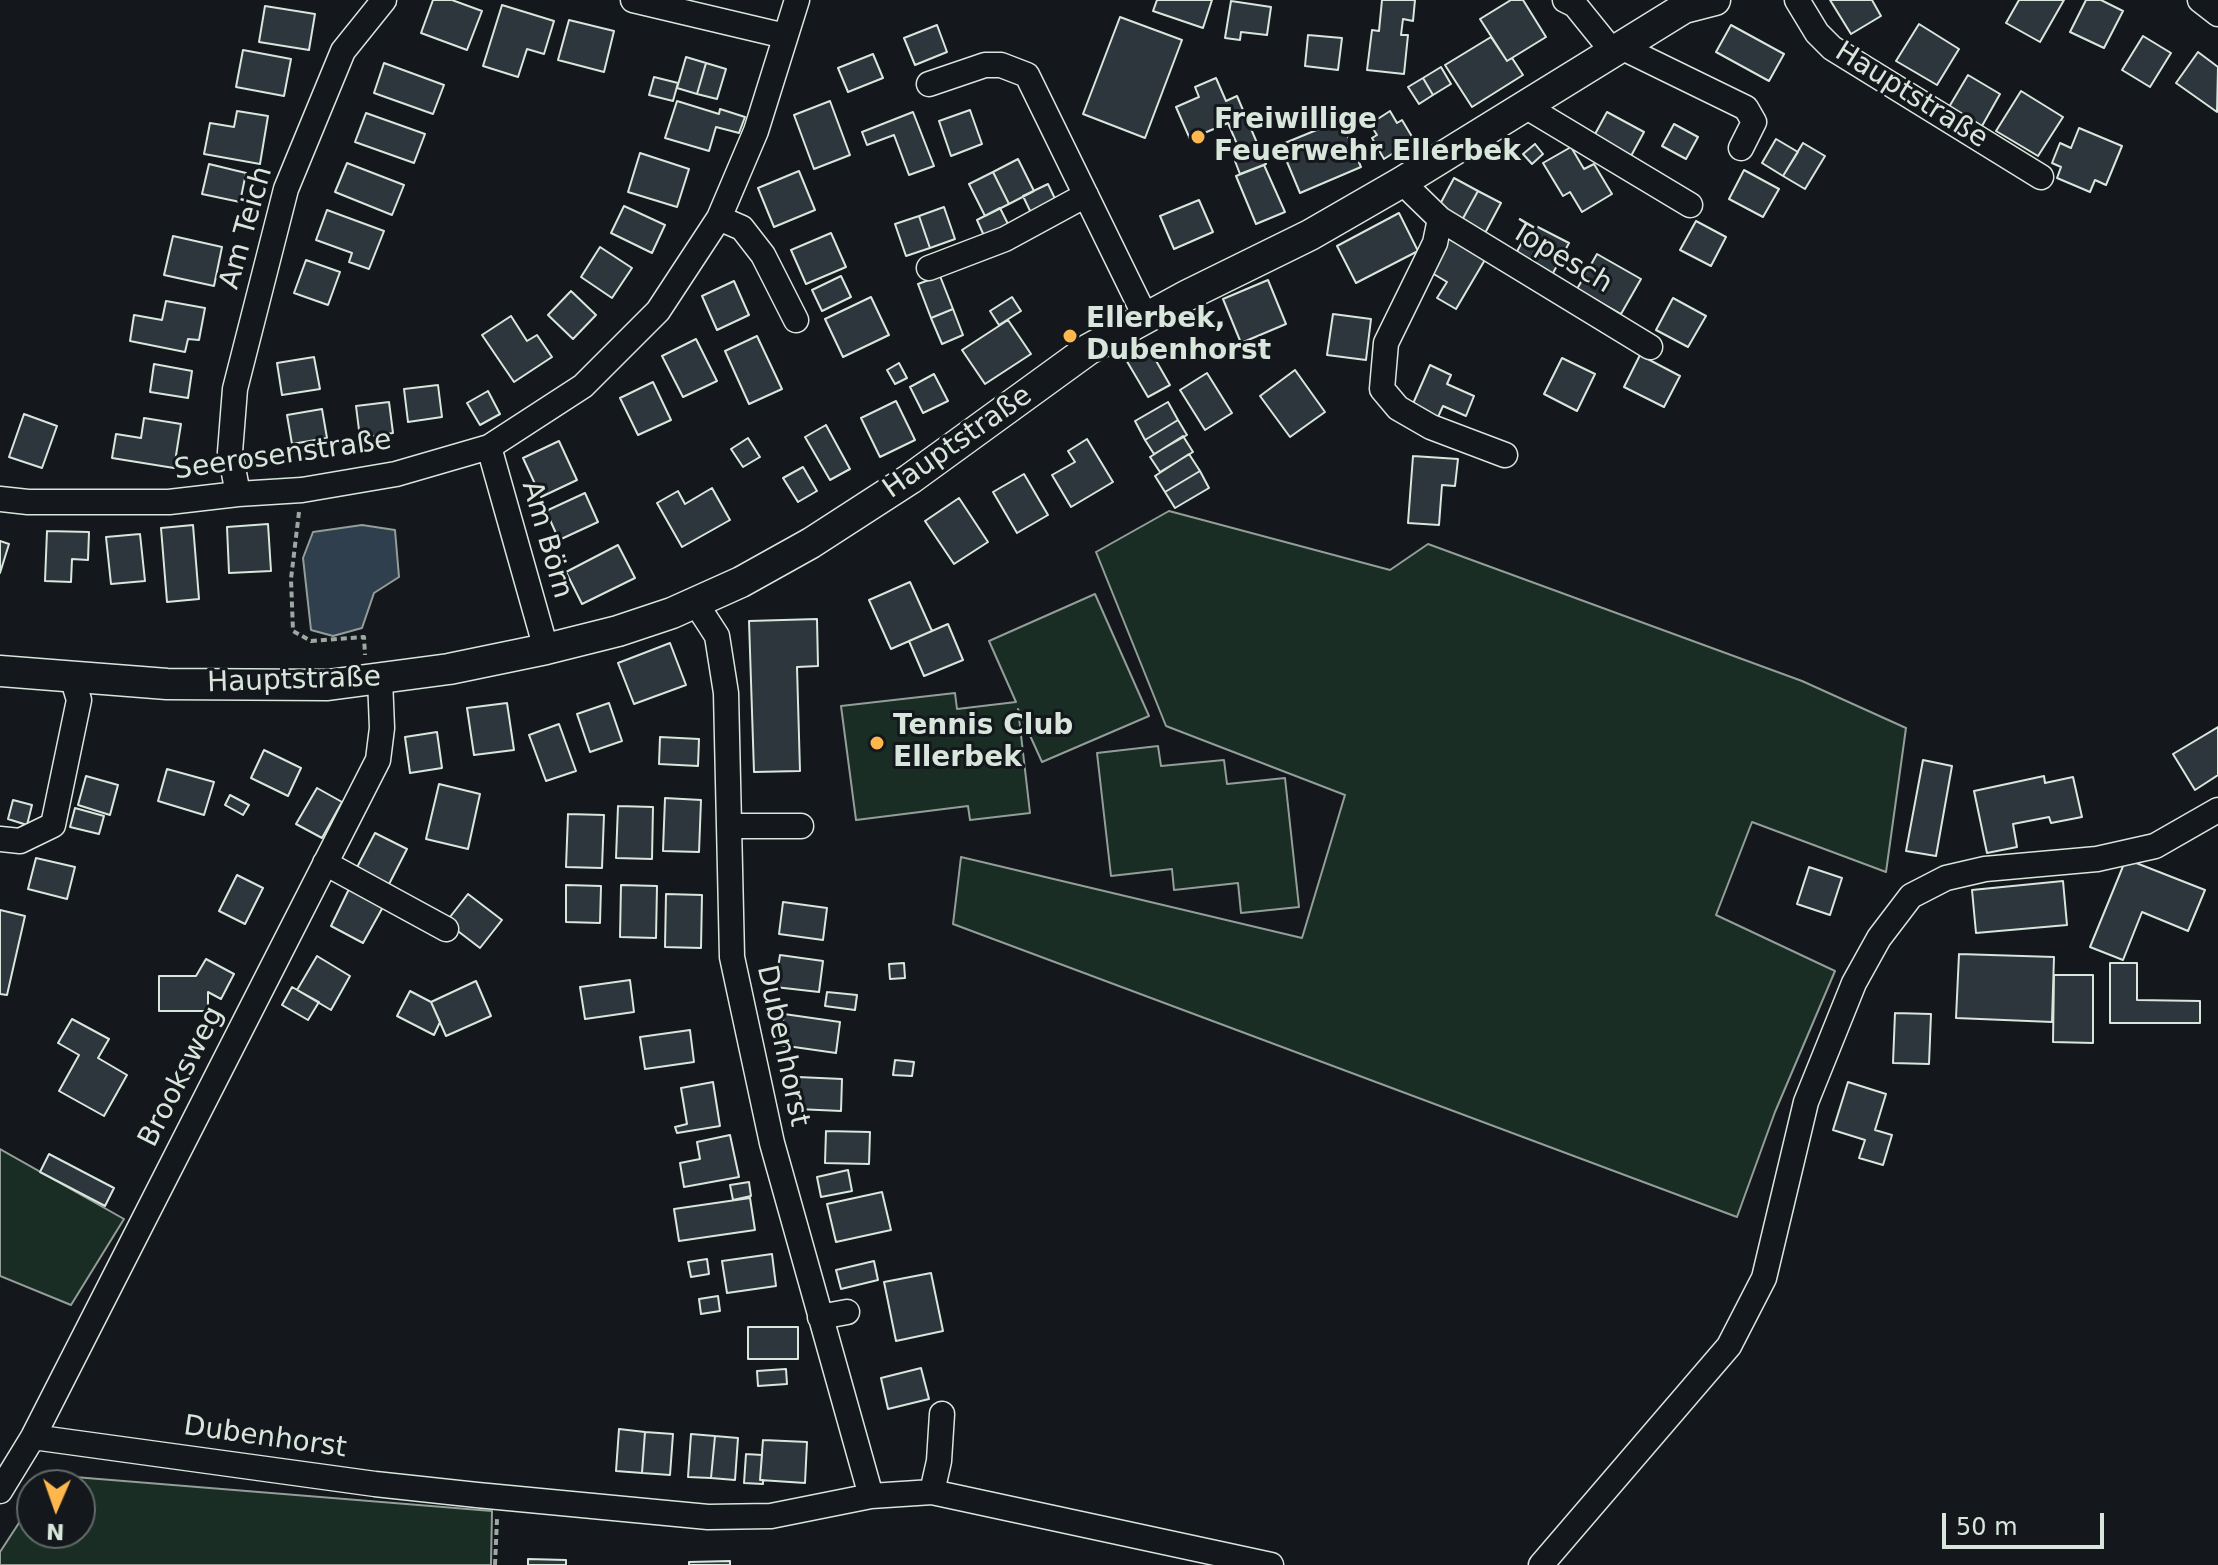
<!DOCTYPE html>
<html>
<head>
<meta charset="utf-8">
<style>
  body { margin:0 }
  #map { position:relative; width:2218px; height:1565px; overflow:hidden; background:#14181c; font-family:"DejaVu Sans",sans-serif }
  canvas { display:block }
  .north { position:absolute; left:16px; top:1469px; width:80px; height:80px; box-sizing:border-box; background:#14181c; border:2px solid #626a69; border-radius:50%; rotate:182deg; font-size:22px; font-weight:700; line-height:32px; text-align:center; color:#d8e6dc }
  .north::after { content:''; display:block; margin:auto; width:28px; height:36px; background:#ffb74d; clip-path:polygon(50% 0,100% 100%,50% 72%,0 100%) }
  .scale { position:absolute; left:1942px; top:1513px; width:162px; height:36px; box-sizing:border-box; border:4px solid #d8e6dc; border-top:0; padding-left:10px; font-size:24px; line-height:28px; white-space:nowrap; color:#d8e6dc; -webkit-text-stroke:6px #14181c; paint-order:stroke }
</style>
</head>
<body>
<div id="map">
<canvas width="2218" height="1565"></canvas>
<div class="north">N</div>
<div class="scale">50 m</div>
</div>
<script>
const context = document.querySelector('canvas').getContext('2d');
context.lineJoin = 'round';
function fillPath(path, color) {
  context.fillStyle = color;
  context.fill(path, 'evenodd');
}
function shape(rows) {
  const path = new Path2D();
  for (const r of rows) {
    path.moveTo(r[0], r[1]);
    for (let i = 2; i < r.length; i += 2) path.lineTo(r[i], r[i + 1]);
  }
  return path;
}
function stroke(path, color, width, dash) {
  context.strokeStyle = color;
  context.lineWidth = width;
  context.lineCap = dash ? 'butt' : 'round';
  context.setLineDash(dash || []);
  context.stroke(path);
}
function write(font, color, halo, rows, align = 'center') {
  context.font = font + ' "DejaVu Sans",sans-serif';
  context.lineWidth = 6;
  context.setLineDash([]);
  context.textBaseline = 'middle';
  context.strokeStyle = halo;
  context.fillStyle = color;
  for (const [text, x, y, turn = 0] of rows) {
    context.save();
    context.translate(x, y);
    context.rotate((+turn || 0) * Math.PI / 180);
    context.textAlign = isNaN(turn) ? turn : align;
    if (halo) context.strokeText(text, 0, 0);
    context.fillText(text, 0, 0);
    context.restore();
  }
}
const green = shape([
  [1169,511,1390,570,1428,544,1802,681,1906,728,1886,872,1752,822,1716,915,1835,971,1775,1112,1737,1217,953,924,961,857,1302,938,1345,795,1166,726,1096,552,1169,511],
  [1095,594,1149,716,1042,762,1018,709,1030,813,970,820,968,806,856,820,841,706,955,693,957,709,1016,702,989,641,1095,594],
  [1158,746,1161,766,1224,760,1227,784,1285,778,1299,907,1241,913,1238,883,1174,890,1172,869,1111,876,1097,753,1158,746],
  [0,1149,124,1219,71,1305,0,1276,0,1149],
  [50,1475,492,1511,491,1565,0,1565,0,1552,32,1503,32,1533,80,1533,80,1485,43,1485,50,1475]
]);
fillPath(green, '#1a2d24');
stroke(green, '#939e99', 2);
const water = shape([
  [362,525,395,530,399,577,374,593,362,628,333,636,311,630,303,558,313,532,362,525]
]);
fillPath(water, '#2f3f4d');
stroke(water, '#939e99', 2);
const building = shape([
  [433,0,452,0,482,11,467,50,421,33,433,0],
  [1157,0,1212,0,1203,28,1153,11,1157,0],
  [1382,0,1415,0,1413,21,1403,19,1401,35,1408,35,1404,74,1367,70,1372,30,1379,31,1382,0],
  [1511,0,1523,0,1546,37,1507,61,1480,19,1511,0],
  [1830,0,1872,0,1881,16,1851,34,1830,0],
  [2019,0,2064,0,2040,42,2006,23,2019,0],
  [2086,0,2101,0,2123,11,2104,48,2070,32,2086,0],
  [1231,1,1271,7,1267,35,1241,32,1240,40,1225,38,1231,1],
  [502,5,554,21,544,54,527,49,518,77,483,66,502,5],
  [265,6,315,14,309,50,259,42,265,6],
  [1120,17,1182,40,1145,138,1083,114,1120,17],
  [569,20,614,31,604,72,558,60,569,20],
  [1919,24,1959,49,1937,85,1896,61,1919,24],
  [937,25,947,52,915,65,904,38,937,25],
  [1731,25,1784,54,1769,81,1716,52,1731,25],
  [1308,35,1342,38,1338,70,1305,66,1308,35],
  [2143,36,2171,53,2150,87,2122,70,2143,36],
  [1491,37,1507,61,1512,58,1523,75,1472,107,1445,65,1491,37],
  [243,50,291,59,284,96,236,87,243,50],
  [2198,52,2218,67,2217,112,2176,83,2198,52],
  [873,54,883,78,848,92,838,68,873,54],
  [686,57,706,63,697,94,677,88,686,57],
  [384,63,444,85,433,114,374,93,384,63],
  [706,63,726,69,717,99,697,94,706,63],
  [1441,67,1451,84,1433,95,1423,78,1441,67],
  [1968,75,2000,94,1982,126,1949,107,1968,75],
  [654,77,678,83,673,101,649,95,654,77],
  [1216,78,1226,101,1237,96,1266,164,1240,174,1235,161,1243,158,1228,123,1190,139,1176,107,1199,97,1195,87,1216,78],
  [1423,78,1433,95,1419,104,1408,87,1423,78],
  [2021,91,2063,117,2038,156,1996,131,2021,91],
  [677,101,719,114,720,109,745,117,739,133,716,127,709,151,665,138,677,101],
  [830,101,850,155,814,169,794,115,830,101],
  [970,110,982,144,951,156,939,121,970,110],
  [237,111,268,116,260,164,204,154,210,123,234,127,237,111],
  [1390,111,1397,123,1402,120,1414,140,1384,159,1372,138,1377,135,1370,124,1390,111],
  [913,112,934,166,909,175,894,135,867,145,862,132,913,112],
  [1607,112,1644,132,1631,156,1594,136,1607,112],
  [366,113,425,134,414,163,355,142,366,113],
  [1341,120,1361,167,1300,193,1280,145,1341,120],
  [1674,124,1698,137,1686,159,1662,146,1674,124],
  [2079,128,2122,146,2106,185,2095,180,2090,192,2057,178,2061,167,2052,163,2060,143,2071,148,2079,128],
  [1776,139,1798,152,1783,176,1762,163,1776,139],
  [1803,143,1825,156,1805,189,1783,176,1803,143],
  [1535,144,1543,154,1532,164,1523,154,1535,144],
  [1571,147,1584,169,1594,164,1612,194,1582,212,1570,192,1563,196,1543,163,1571,147],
  [640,153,689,169,677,207,628,192,640,153],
  [1018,159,1034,191,1009,204,993,172,1018,159],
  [347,163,404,185,392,215,335,192,347,163],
  [209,164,246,173,240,202,202,194,209,164],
  [1264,165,1285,212,1256,224,1236,176,1264,165],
  [1744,170,1779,189,1763,217,1729,199,1744,170],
  [799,171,815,210,774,227,758,188,799,171],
  [993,172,1009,204,985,216,969,184,993,172],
  [1454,178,1478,191,1461,222,1437,210,1454,178],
  [1048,184,1057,203,1032,215,1023,196,1048,184],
  [1478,191,1501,203,1484,235,1461,222,1478,191],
  [1199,200,1213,232,1174,249,1160,216,1199,200],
  [624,206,665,225,652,253,611,233,624,206],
  [944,207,955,239,930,248,919,216,944,207],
  [1000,208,1009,226,985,238,977,220,1000,208],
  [327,210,384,231,369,269,349,262,352,253,316,240,327,210],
  [1399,213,1418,251,1356,283,1337,246,1399,213],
  [919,216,930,248,906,256,895,224,919,216],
  [1696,221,1726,237,1711,266,1680,250,1696,221],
  [1532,224,1569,243,1552,275,1515,255,1532,224],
  [831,233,846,267,806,284,791,250,831,233],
  [1447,235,1486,258,1456,309,1437,298,1447,282,1427,270,1447,235],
  [173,236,222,247,214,286,164,275,173,236],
  [600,247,632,268,612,298,581,277,600,247],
  [1597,254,1641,279,1621,314,1577,289,1597,254],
  [306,260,340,272,328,305,294,293,306,260],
  [841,276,851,297,822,311,812,290,841,276],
  [940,276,953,309,931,318,918,284,940,276],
  [1268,280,1286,324,1241,343,1223,299,1268,280],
  [734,281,749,315,717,330,702,296,734,281],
  [571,291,596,315,573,339,548,315,571,291],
  [871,297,889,335,843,357,825,319,871,297],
  [1012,297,1021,311,999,325,990,311,1012,297],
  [1673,298,1706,316,1688,347,1656,330,1673,298],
  [166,301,205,308,199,340,188,339,185,352,130,341,134,315,162,320,166,301],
  [953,309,963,335,942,344,931,318,953,309],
  [1333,314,1371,319,1366,360,1327,355,1333,314],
  [511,316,527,341,537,335,552,357,514,382,482,335,511,316],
  [1008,320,1031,354,985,384,962,350,1008,320],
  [757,336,782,389,749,404,725,351,757,336],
  [696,339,717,381,683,397,662,356,696,339],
  [1147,345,1170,385,1148,397,1125,358,1147,345],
  [1640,355,1680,376,1664,407,1624,387,1640,355],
  [314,357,320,389,282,395,277,363,314,357],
  [1562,358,1595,374,1577,411,1544,394,1562,358],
  [899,363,907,378,895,384,887,370,899,363],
  [154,364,192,371,188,398,150,392,154,364],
  [1430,365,1451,375,1447,384,1474,396,1466,416,1443,406,1438,417,1412,406,1430,365],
  [1295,370,1325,412,1290,437,1260,396,1295,370],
  [1207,373,1232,413,1205,430,1180,390,1207,373],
  [934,374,948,401,923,413,910,387,934,374],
  [653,382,671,420,638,435,620,398,653,382],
  [438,385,442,417,408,422,404,389,438,385],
  [488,391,500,414,480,425,467,403,488,391],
  [896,401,915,440,880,457,861,418,896,401],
  [389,402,393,433,360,438,356,406,389,402],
  [1168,402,1178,420,1145,440,1135,421,1168,402],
  [322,409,327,438,292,444,287,415,322,409],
  [24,414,57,426,42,468,9,457,24,414],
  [144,418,181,424,174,468,112,458,116,434,141,438,144,418],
  [1178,420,1187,435,1154,454,1145,440,1178,420],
  [826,425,850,469,830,480,805,437,826,425],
  [1183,436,1193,452,1160,472,1150,457,1183,436],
  [748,438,760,457,743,467,731,449,748,438],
  [1087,439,1113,482,1071,507,1052,475,1075,462,1068,451,1087,439],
  [559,441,577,480,541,497,523,458,559,441],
  [1189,454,1200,471,1165,492,1155,476,1189,454],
  [1413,456,1458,459,1455,486,1442,485,1439,525,1408,523,1413,456],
  [803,467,817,491,798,502,783,478,803,467],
  [1200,471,1209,488,1175,508,1165,492,1200,471],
  [1024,474,1048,515,1017,533,993,492,1024,474],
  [712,488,730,520,682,547,657,503,678,491,685,504,712,488],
  [585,493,598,522,559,540,546,511,585,493],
  [959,498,988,542,954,564,925,521,959,498],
  [268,524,271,571,229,573,227,527,268,524],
  [193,525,199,599,167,602,161,528,193,525],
  [47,531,89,532,88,560,72,559,71,582,45,581,47,531],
  [140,534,145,581,111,584,106,537,140,534],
  [0,541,9,544,0,573,0,541],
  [618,545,635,578,582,604,566,572,618,545],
  [910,582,932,631,891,649,869,600,910,582],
  [817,619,818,666,797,667,800,771,754,772,749,621,817,619],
  [948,624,963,660,924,676,909,641,948,624],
  [670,643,686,685,634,704,618,663,670,643],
  [507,703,514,750,474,755,467,708,507,703],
  [609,703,622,741,590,752,577,714,609,703],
  [559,724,576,771,546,781,529,735,559,724],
  [2218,727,2218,775,2195,790,2173,754,2218,727],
  [437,732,442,768,410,773,405,737,437,732],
  [660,737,699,739,698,766,659,764,660,737],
  [264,750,301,768,288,796,251,778,264,750],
  [1923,760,1952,766,1936,856,1906,851,1923,760],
  [167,769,214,782,204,815,158,801,167,769],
  [86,776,118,785,110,815,78,805,86,776],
  [2044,776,2045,783,2073,777,2082,817,2051,823,2049,817,2013,824,2017,847,1987,853,1974,791,2044,776],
  [439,784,480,794,468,849,426,839,439,784],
  [317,788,342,802,322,838,296,824,317,788],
  [230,795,249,805,243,815,225,805,230,795],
  [665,798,701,800,699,852,663,851,665,798],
  [13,800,32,805,27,825,8,819,13,800],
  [618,806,653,807,652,859,616,858,618,806],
  [75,808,104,816,99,834,70,827,75,808],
  [568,814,604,815,602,868,566,867,568,814],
  [375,833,407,849,386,890,354,873,375,833],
  [36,858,75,867,67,899,28,889,36,858],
  [2126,859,2205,890,2188,931,2142,912,2123,960,2090,947,2126,859],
  [1809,867,1842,878,1830,915,1797,904,1809,867],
  [237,875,263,888,245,924,219,911,237,875],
  [2063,881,2067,925,1976,933,1972,890,2063,881],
  [566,885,601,886,600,923,566,922,566,885],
  [621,885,657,886,656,938,620,937,621,885],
  [349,889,383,907,363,943,331,926,349,889],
  [468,894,502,920,480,948,446,922,468,894],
  [666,894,702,895,701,948,665,947,666,894],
  [783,902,827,908,823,940,779,934,783,902],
  [0,910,25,916,7,995,0,994,0,910],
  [1959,954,2054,957,2052,1022,1956,1018,1959,954],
  [780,955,823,961,819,992,775,987,780,955],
  [317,956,350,976,331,1010,297,990,317,956],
  [206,959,234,974,221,999,208,992,208,1011,159,1011,159,976,196,976,206,959],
  [904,963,905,978,890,979,889,964,904,963],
  [2110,963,2137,963,2137,1000,2200,1001,2200,1023,2110,1023,2110,963],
  [2054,975,2093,975,2093,1043,2053,1042,2054,975],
  [630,980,634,1012,585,1019,580,987,630,980],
  [476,981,491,1016,446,1036,431,1002,476,981],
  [292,987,319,1002,308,1020,282,1005,292,987],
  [410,991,431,1002,440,1022,434,1035,397,1016,410,991],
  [827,992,857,995,855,1010,825,1006,827,992],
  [1895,1013,1931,1014,1929,1064,1893,1063,1895,1013],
  [784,1014,840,1022,836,1053,780,1045,784,1014],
  [72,1019,109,1039,98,1058,127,1075,104,1116,59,1091,79,1055,58,1043,72,1019],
  [690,1030,694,1062,645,1069,640,1037,690,1030],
  [895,1060,914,1062,912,1076,893,1075,895,1060],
  [798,1077,842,1079,841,1111,797,1109,798,1077],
  [713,1082,720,1126,677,1133,675,1127,687,1124,681,1088,713,1082],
  [1848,1082,1886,1094,1875,1130,1892,1135,1883,1165,1859,1158,1865,1140,1833,1130,1848,1082],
  [826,1131,870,1132,869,1164,825,1163,826,1131],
  [730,1135,739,1177,684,1187,680,1163,700,1159,697,1142,730,1135],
  [49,1154,114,1188,105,1206,40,1172,49,1154],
  [848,1170,852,1191,821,1197,817,1177,848,1170],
  [749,1182,751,1196,733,1200,730,1185,749,1182],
  [882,1192,891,1230,836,1242,827,1204,882,1192],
  [750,1198,755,1230,679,1241,674,1209,750,1198],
  [772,1254,776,1286,727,1293,722,1261,772,1254],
  [707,1259,709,1274,691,1277,688,1262,707,1259],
  [874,1261,878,1280,841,1289,836,1270,874,1261],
  [931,1273,943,1331,896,1341,884,1282,931,1273],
  [718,1296,720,1311,701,1314,699,1299,718,1296],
  [748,1327,798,1327,798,1359,748,1359,748,1327],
  [921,1368,929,1399,888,1409,881,1378,921,1368],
  [786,1369,787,1384,758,1386,757,1371,786,1369],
  [619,1429,645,1432,642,1473,616,1471,619,1429],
  [645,1432,673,1434,670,1475,642,1473,645,1432],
  [691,1434,715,1436,711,1478,688,1477,691,1434],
  [715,1436,738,1438,735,1480,711,1478,715,1436],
  [763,1440,807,1442,805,1483,760,1480,763,1440],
  [746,1454,762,1455,760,1480,763,1480,763,1484,744,1483,746,1454],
  [528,1559,566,1560,566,1565,528,1565,528,1559],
  [730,1561,730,1565,689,1565,689,1562,730,1561]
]);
fillPath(building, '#2c363c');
stroke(building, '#d8e6dc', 2);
const minor = shape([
  [633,0,785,36],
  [1565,0,1575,5,1613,52],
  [1797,0,1817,33,1832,48,2041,177],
  [2200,0,2218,14],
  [1621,47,1746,108,1754,122,1741,148],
  [929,84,985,65,1001,65,1027,75,1146,318],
  [1525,106,1690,205],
  [1402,182,1440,219,1435,243,1386,343,1382,389,1398,408,1431,427,1505,455],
  [719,218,742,228,763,255,796,320],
  [1440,219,1650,347],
  [929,268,1005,239,1086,195],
  [489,447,546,649],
  [238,494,230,452,235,389,286,189,343,51,384,0],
  [0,499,28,502,169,502,238,494,302,490,396,474,489,447,583,386,658,311,719,218,756,131,797,0],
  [695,602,717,636,726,693,732,957,772,1143,871,1496],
  [729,826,801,826],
  [0,839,20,841,53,825,79,700,72,677],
  [325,863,446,929],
  [820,1317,847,1312],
  [33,1437,375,1484,477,1495,708,1517,771,1516,871,1496,932,1492,1271,1565],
  [0,1491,33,1437,378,760,382,728,380,679],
  [932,1492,939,1461,942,1414],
  [1541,1565,1729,1346,1764,1278,1806,1102,1854,983,1879,938,1911,896,1946,878,1985,869,2097,859,2155,846,2218,810]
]);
const major = shape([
  [0,671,167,684,328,685,449,669,546,649,618,631,672,613,741,582,811,543,910,479,1089,349,1188,295,1310,235,1402,182,1684,8,1715,0]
]);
stroke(minor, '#d8e6dc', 27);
stroke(major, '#d8e6dc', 33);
stroke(shape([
  [299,512,291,579,293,631,311,641,364,637,365,655],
  [495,1565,497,1519]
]), '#9da8a2', 4, [6, 4]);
stroke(minor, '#14181c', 24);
stroke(major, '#14181c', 30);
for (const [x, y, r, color] of [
  [1198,137,8,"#ffb74d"],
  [1070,336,8,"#ffb74d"],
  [877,743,8,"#ffb74d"]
]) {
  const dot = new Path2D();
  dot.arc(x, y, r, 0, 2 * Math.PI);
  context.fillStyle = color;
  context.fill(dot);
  stroke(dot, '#14181c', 3);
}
write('28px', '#d8e6dc', '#14181c', [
  ["Hauptstraße",1911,96,32],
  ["Am Teich",247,228,-74],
  ["Topesch",1561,258,31],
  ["Hauptstraße",958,443,-35],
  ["Seerosenstraße",283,456,-8],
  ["Am Börn",546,540,74],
  ["Hauptstraße",294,681,-2],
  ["Dubenhorst",782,1046,78],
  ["Brooksweg",182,1077,-63],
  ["Dubenhorst",265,1438,8]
]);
write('bold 28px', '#d8e6dc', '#14181c', [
  ["Freiwillige",1214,121],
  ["Feuerwehr Ellerbek",1214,153],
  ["Ellerbek,",1086,320],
  ["Dubenhorst",1086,352],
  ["Tennis Club",893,727],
  ["Ellerbek",893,759]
], 'left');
</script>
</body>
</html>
